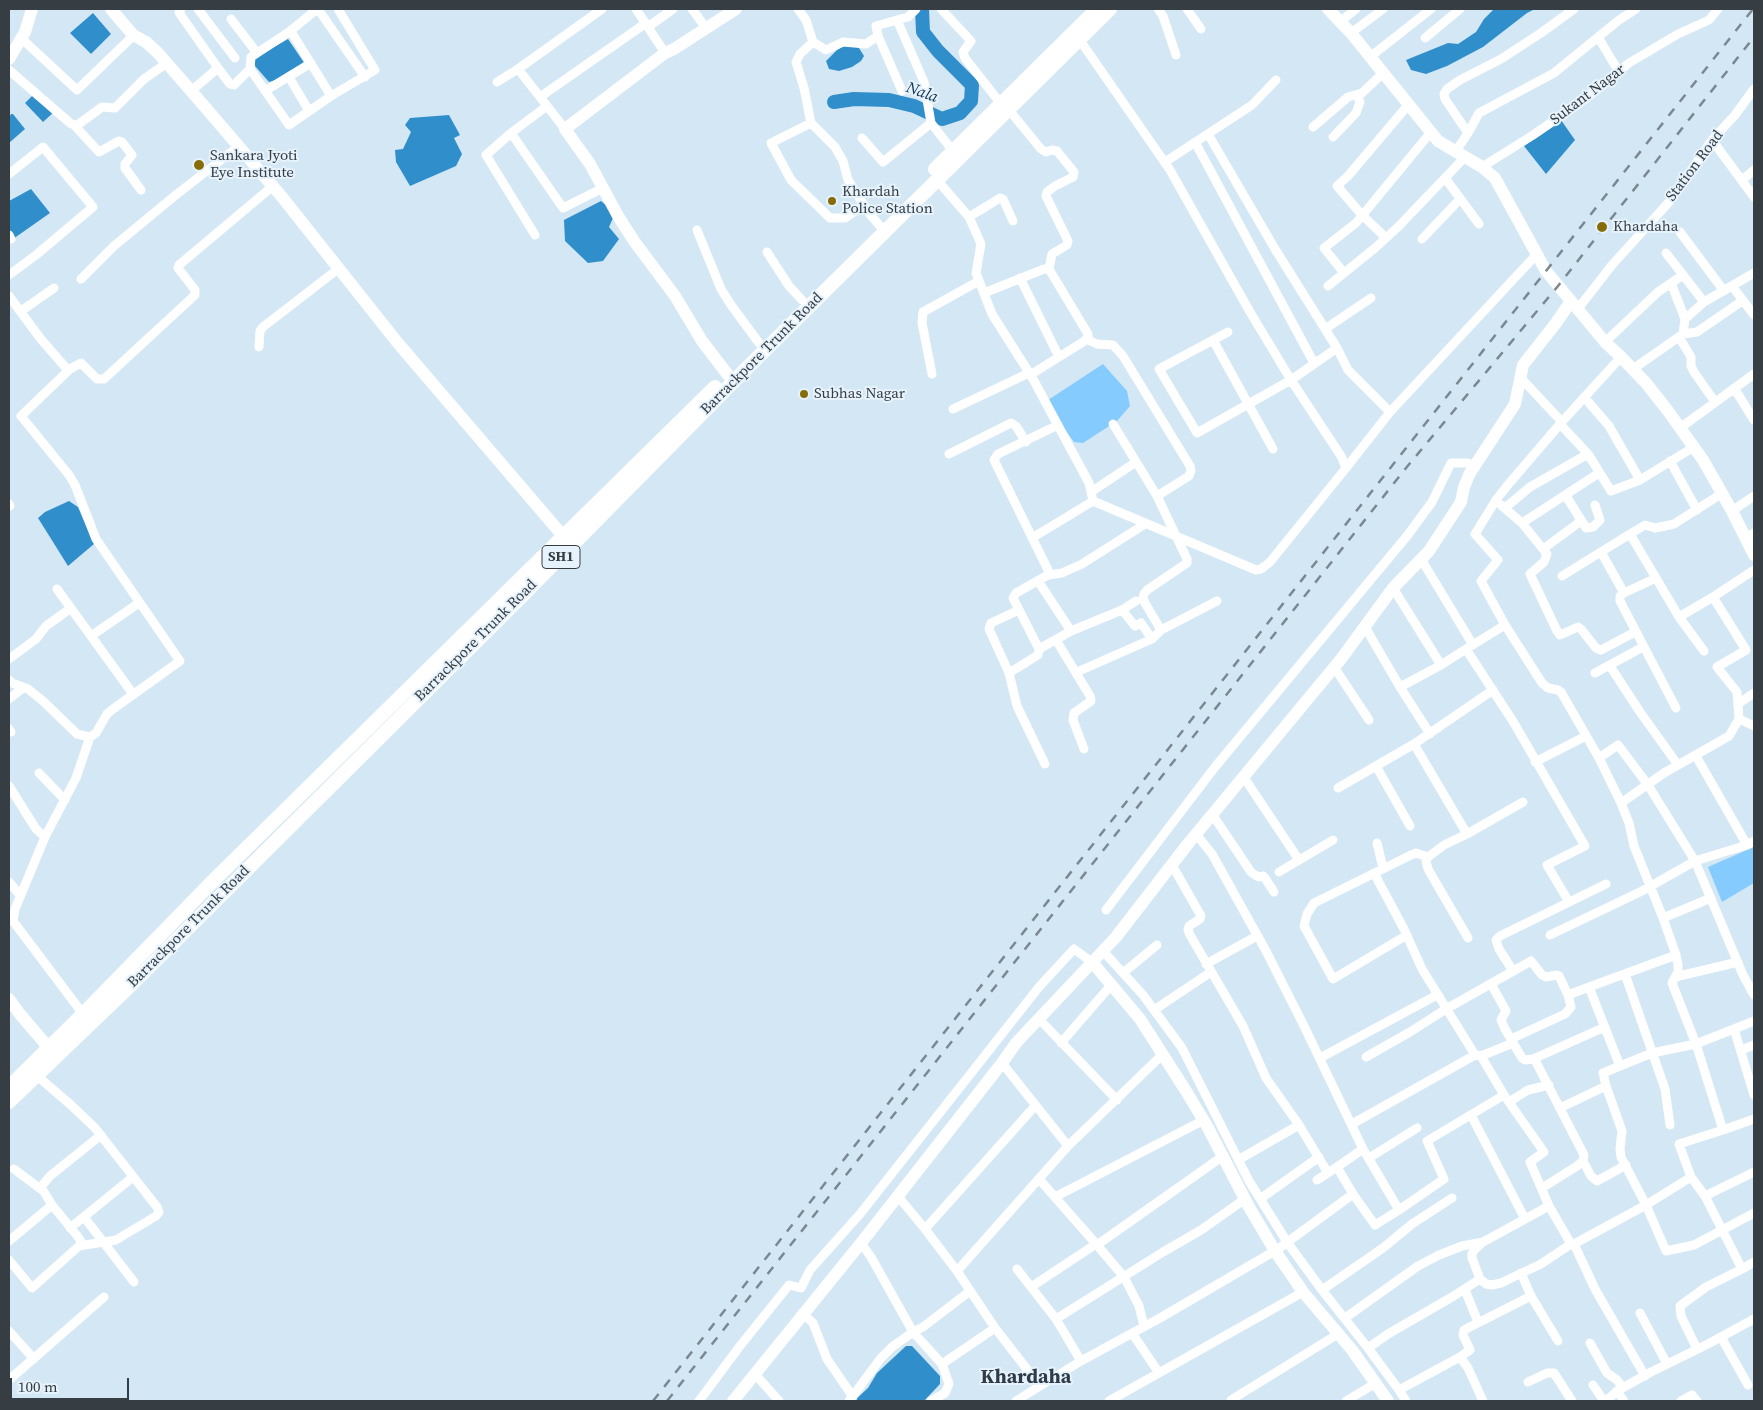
<!DOCTYPE html>
<html>
<head>
<meta charset="utf-8">
<style>
  body { margin:0 }
  #map { position:relative; width:1763px; height:1410px; overflow:hidden; background:#d4e7f5; font-family:"Source Serif 4",serif }
  canvas { display:block }
  .frame { position:absolute; inset:0; border:10px solid #363d43; pointer-events:none }
  .scale { position:absolute; left:10px; top:1378px; width:119px; height:22px; box-sizing:border-box; border:2px solid #363d43; border-top:0; padding-left:6px; font-size:15px; line-height:18px; white-space:nowrap; color:#363d43; -webkit-text-stroke:4px #e7f3fc; paint-order:stroke }
</style>
</head>
<body>
<div id="map">
<canvas width="1763" height="1410"></canvas>
<div class="frame"></div>
<div class="scale">100 m</div>
</div>
<script>
const context = document.querySelector('canvas').getContext('2d');
context.lineJoin = 'round';
function fillPath(path, color) {
  context.fillStyle = color;
  context.fill(path, 'evenodd');
}
function shape(rows) {
  const path = new Path2D();
  for (const r of rows) {
    path.moveTo(r[0], r[1]);
    for (let i = 2; i < r.length; i += 2) path.lineTo(r[i], r[i + 1]);
  }
  return path;
}
function stroke(path, color, width, dash) {
  context.strokeStyle = color;
  context.lineWidth = width;
  context.lineCap = dash ? 'butt' : 'round';
  context.setLineDash(dash || []);
  context.stroke(path);
}
function write(font, color, halo, rows, align = 'center') {
  context.font = font + ' "Source Serif 4",serif';
  context.lineWidth = 4;
  context.setLineDash([]);
  context.textBaseline = 'middle';
  context.strokeStyle = halo;
  context.fillStyle = color;
  for (const [text, x, y, turn = 0] of rows) {
    context.save();
    context.translate(x, y);
    context.rotate((+turn || 0) * Math.PI / 180);
    context.textAlign = isNaN(turn) ? turn : align;
    if (halo) context.strokeText(text, 0, 0);
    context.fillText(text, 0, 0);
    context.restore();
  }
}
fillPath(shape([
  [1103,364,1127,391,1130,406,1117,421,1083,443,1074,442,1045,402],
  [1754,847,1754,883,1722,902,1708,867]
]), '#86cbfd');
fillPath(shape([
  [1494,9,1535,9,1527,13,1483,47,1447,66,1426,74,1411,70,1406,60,1448,43,1458,44,1476,32,1484,19],
  [93,13,111,34,91,54,70,33],
  [288,39,305,64,283,78,269,82,255,66,255,58],
  [848,43,859,48,864,56,861,61,852,67,839,71,829,69,826,61,837,50],
  [35,93,54,112,43,122,25,103],
  [11,114,13,114,25,129,9,143,9,118],
  [449,115,460,135,454,138,462,154,456,166,410,186,396,162,395,150,403,149,411,132,405,125,410,118],
  [1561,120,1575,140,1546,174,1524,146],
  [31,189,50,213,13,239,9,232,9,201],
  [601,201,607,206,613,218,609,227,619,239,603,261,588,263,565,241,564,220],
  [69,501,78,507,94,544,68,566,38,518,45,512],
  [906,1346,912,1346,940,1376,940,1384,924,1401,854,1401,868,1388,877,1373]
]), '#308fcb');
stroke(shape([
  [834,102,854,99,889,100,914,106,942,119,960,113,971,101,972,85,938,51,923,32,922,9]
]), '#308fcb', 14);
stroke(shape([
  [181,9,179,11,180,14,218,68],
  [198,9,235,58],
  [318,9,365,77],
  [636,9,665,53],
  [692,9,706,28],
  [798,9,806,20,813,42,800,54,796,62,804,88,811,123,835,147,843,161,848,180,869,213,879,225,886,230],
  [941,9,971,41,963,52,965,58,1001,104],
  [1158,9,1163,16,1176,55],
  [1187,9,1201,29],
  [231,19,257,53],
  [897,20,908,17,916,9],
  [1341,21,1356,9],
  [648,27,673,9],
  [289,32,317,9],
  [1351,33,1383,9],
  [878,36,902,91],
  [1077,36,1170,170,1250,312,1291,380,1341,456,1346,468,1270,562,1261,569,1256,570,1093,501],
  [1598,37,1619,72],
  [21,38,77,90,134,35],
  [1425,38,1460,9],
  [813,42,826,50,843,42,866,44,878,36,876,26,897,20,924,82,931,123],
  [1370,57,1431,9],
  [518,69,602,9],
  [9,70,70,123,76,126,102,107,115,108,144,79,167,63],
  [289,77,309,111],
  [497,82,518,69,540,97],
  [191,91,218,68,230,84,234,85,250,69,251,57,289,32,292,33,331,96,289,125,250,69],
  [265,91,311,63],
  [331,96,375,70,338,9],
  [1009,110,1041,149,1046,152,1052,150,1057,151,1074,172,1073,177,1055,186,1047,192,1046,196,1068,241,1067,245,1052,254,1049,269],
  [811,123,771,143,791,180,830,218,845,218,864,205],
  [75,126,99,152,119,141,122,142,132,155,125,164,125,168,141,190],
  [1313,127,1348,97,1362,93,1383,73],
  [565,129,540,97,646,23],
  [511,133,563,208,603,188],
  [1468,133,1445,99,1444,94,1447,89,1460,80,1501,59,1541,33,1574,9],
  [1208,134,1275,249,1337,348,1291,380,1197,433,1159,369,1228,332],
  [1333,137,1356,113,1360,102,1357,95],
  [862,138,883,162,931,123,953,151],
  [1712,140,1754,197],
  [1195,142,1314,363],
  [1456,151,1468,133,1479,113,1554,73,1619,20,1636,9],
  [1165,162,1252,105,1276,80],
  [1482,167,1533,135,1587,98,1629,63,1678,34,1709,20,1718,9],
  [9,174,43,147,93,207,36,255,9,275],
  [1445,178,1479,224],
  [1743,179,1754,170],
  [937,180,969,217,981,244,976,273,992,314,1033,379,1089,483,1093,501,1032,538],
  [969,217,1000,198,1003,199,1013,221],
  [697,230,721,289,731,305,759,343],
  [1680,232,1724,291],
  [9,235,11,239],
  [535,235,486,155,511,133,547,106],
  [1386,238,1362,215,1337,186,1348,176,1409,104],
  [1422,239,1460,199],
  [767,252,789,286,802,300],
  [1666,253,1704,302],
  [1344,273,1324,248,1356,223,1431,132],
  [1020,278,1059,357],
  [81,279,114,246,177,194,239,146],
  [1671,283,1685,319],
  [1328,286,1375,248,1398,227,1465,157],
  [1732,286,1754,315],
  [984,293,1044,269,1049,269,1088,334,1088,338,1083,342,1030,375],
  [9,296,40,338,66,368,70,369,81,363,97,379,104,379,195,295,195,290,178,268,179,265,273,186],
  [1577,310,1612,265,1669,202,1712,140,1735,115,1754,89],
  [21,311,54,288],
  [1325,329,1371,298],
  [1683,334,1697,332,1742,301],
  [1679,337,1691,357,1691,366,1694,372,1715,402],
  [1086,339,1097,344,1113,345,1123,356,1190,466,1191,470,1189,476,1157,496],
  [1213,340,1273,449],
  [1605,342,1658,292,1683,275],
  [259,347,260,331,263,327,338,269],
  [1337,348,1348,370,1390,412],
  [1621,357,1560,424,1507,486,1496,500,1475,534,1498,560,1481,581,1505,625,1542,683,1548,688,1558,690,1561,692,1599,758,1621,803,1629,823,1634,846,1663,918],
  [70,369,21,416,69,475,75,485,96,539,180,661,113,709,107,714,96,733,90,737,76,778,45,837,15,909,13,921,83,1014],
  [1633,369,1683,334,1685,319,1704,302,1754,273],
  [932,374,922,323,923,312,979,281],
  [1520,377,1562,422],
  [1734,388,1754,420],
  [1584,397,1609,426,1640,480],
  [953,409,1029,373],
  [1113,424,1157,496,1187,559,1187,563,1147,590,1144,594,1143,598,1145,603,1161,630],
  [1560,424,1588,454,1611,491,1640,480,1694,447],
  [1680,428,1754,374],
  [949,454,1011,423,1016,426,1026,442],
  [1670,461,1697,510],
  [1346,468,1390,412,1536,255],
  [1599,473,1522,523,1547,554,1544,562,1530,574,1557,631,1560,635,1578,627,1581,629,1596,648,1601,650,1635,632],
  [1091,492,1136,462],
  [1566,496,1586,528,1593,527,1600,520,1595,505],
  [9,504,10,506],
  [1501,505,1522,523],
  [1505,508,1530,487,1588,454],
  [1732,511,1754,496],
  [1630,534,1645,525,1655,528,1674,524,1721,494],
  [1745,538,1754,533],
  [1543,549,1581,521],
  [1601,552,1624,593],
  [1421,559,1473,645],
  [1048,575,1062,573,1082,564,1145,524],
  [1562,576,1630,534,1679,617],
  [1656,578,1624,593,1620,596,1620,601,1676,708],
  [1038,581,1071,631],
  [1393,588,1441,665],
  [57,589,133,694],
  [1136,601,1122,610,1135,626,1141,623,1152,639],
  [1019,610,991,623,989,629,1009,673,1017,706,1045,764],
  [1505,625,1466,649,1514,723,1585,846,1547,865,1569,902],
  [1365,627,1400,687,1430,734],
  [91,636,139,603],
  [1056,640,1090,696,1091,701,1074,713,1073,720,1084,749],
  [1039,649,1071,631,1122,610],
  [1704,651,1679,617,1713,597,1754,570],
  [9,659,36,639,46,626,71,608],
  [1610,666,1640,712,1678,765],
  [1334,667,1369,720],
  [1077,672,1152,639,1161,630,1217,601],
  [1009,673,1038,655,1039,649,1013,598,1016,593,1048,575,1048,570,994,460,998,454,1058,425],
  [1595,673,1643,647],
  [9,680,12,683,28,689,43,701,77,734,90,737],
  [1400,687,1441,665,1466,649],
  [9,699,23,688],
  [1738,704,1754,693],
  [1739,719,1754,726],
  [9,729,11,732],
  [1696,756,1747,845],
  [1535,762,1586,736],
  [1376,766,1410,826],
  [39,773,65,800],
  [1243,776,1299,860],
  [9,786,36,829,45,837],
  [1338,788,1414,744],
  [1621,803,1664,773,1729,736,1739,719,1737,692,1717,667,1746,650,1713,597],
  [1212,814,1251,872,1255,875,1259,877,1263,876,1265,878,1274,892],
  [1196,834,1212,854,1266,951,1304,1026,1363,1149,1399,1210],
  [1467,834,1414,744,1493,690],
  [1754,841,1747,845,1695,861,1743,975,1754,995],
  [1377,843,1383,868],
  [1172,865,1201,916,1200,919,1189,926,1188,930,1190,935,1243,1026,1266,1078,1299,1125,1328,1173],
  [1279,872,1333,840],
  [1374,873,1404,929,1422,969,1475,1055],
  [9,882,20,895],
  [1106,910,1215,767,1407,536,1432,502,1451,463,1467,463,1475,466],
  [1407,935,1333,979,1304,926,1307,914,1314,903,1411,855,1416,853,1428,857],
  [1550,935,1642,891,1695,861,1648,785,1618,745,1599,758],
  [1468,938,1428,869,1426,861,1428,857,1444,845,1467,834,1523,802],
  [1103,951,1143,995,1182,1048,1249,1181,1287,1242,1322,1290],
  [1206,964,1257,936],
  [1513,971,1499,949,1496,940,1500,936,1606,884],
  [1123,973,1157,945],
  [1625,974,1665,1089,1670,1125],
  [1675,977,1738,962],
  [1491,984,1505,1009,1506,1011,1501,1020,1505,1029,1522,1058,1525,1060,1533,1059,1535,1060,1584,1155,1583,1161,1577,1166,1542,1188],
  [1568,995,1589,987],
  [1154,1010,1211,972],
  [1039,1019,1117,1100],
  [1754,1021,1696,1044,1723,1130,1754,1119],
  [1734,1029,1754,1095],
  [1061,1043,1112,984],
  [1741,1050,1754,1045],
  [1481,1056,1504,1095,1544,1152,1530,1162,1549,1206,1571,1244,1574,1244],
  [1366,1057,1410,1032,1446,1009,1531,961,1542,975,1546,977,1557,975,1559,976,1568,995,1571,1007,1565,1014,1511,1039],
  [1320,1058,1437,995],
  [1533,1059,1605,1027],
  [1002,1063,1068,1146],
  [1620,1066,1652,1053,1696,1044,1672,983,1678,972,1678,965,1676,955],
  [36,1075,71,1105,95,1128,157,1207,159,1212,156,1216,116,1240,79,1246],
  [1509,1102,1528,1090,1549,1085],
  [1560,1108,1606,1086],
  [1471,1115,1525,1219],
  [1352,1124,1475,1055,1481,1056,1513,1043],
  [1723,1130,1679,1144,1691,1177,1705,1196,1742,1269,1754,1262],
  [1369,1158,1417,1128],
  [1238,1160,1299,1125],
  [1583,1161,1591,1176,1597,1181,1626,1165],
  [1337,1167,1363,1149],
  [14,1169,42,1190],
  [1691,1177,1646,1205,1666,1251,1694,1245,1754,1213],
  [1039,1179,1097,1245],
  [1317,1180,1337,1167,1353,1194],
  [897,1195,925,1229],
  [1705,1196,1754,1172],
  [1055,1197,1204,1120],
  [1260,1199,1319,1157],
  [84,1217,134,1282],
  [70,1228,133,1177],
  [9,1241,52,1205],
  [861,1243,871,1257,913,1332,942,1364,949,1384,945,1393,931,1401],
  [9,1260,32,1288,79,1246,81,1242,79,1238,52,1205,41,1187,50,1176,101,1135],
  [1017,1269,1056,1319,1081,1361],
  [957,1271,925,1229,1035,1106],
  [1521,1273,1531,1296,1558,1341],
  [1480,1279,1472,1258,1472,1254,1475,1249,1483,1242,1549,1206],
  [1031,1287,1096,1244],
  [1465,1290,1478,1322],
  [802,1313,813,1323,827,1359,853,1397],
  [1640,1313,1667,1364],
  [1345,1318,1418,1266,1439,1255,1462,1246,1483,1242],
  [1056,1319,1163,1252,1201,1230,1245,1199],
  [1144,1326,1139,1306,1124,1277,1097,1245,1223,1156],
  [9,1331,34,1359],
  [1132,1333,1159,1373],
  [1721,1337,1748,1385],
  [1590,1343,1607,1373,1617,1380,1623,1388],
  [1368,1348,1322,1290,1383,1248,1412,1224,1452,1198],
  [1697,1349,1681,1316,1680,1306,1706,1287,1742,1269],
  [1460,1357,1470,1350,1463,1335,1464,1330,1531,1296],
  [942,1364,995,1328],
  [755,1374,779,1401],
  [1645,1376,1595,1289,1574,1244,1646,1205,1621,1157,1620,1149,1622,1131,1606,1086,1603,1073,1620,1066,1589,987,1676,955,1663,918,1711,898],
  [9,1380,104,1297],
  [1528,1382,1547,1373,1554,1373,1572,1401],
  [1593,1385,1604,1401],
  [1040,1386,1081,1361,1160,1318,1278,1249,1353,1194,1375,1225,1399,1210,1444,1179,1427,1141,1504,1095],
  [1399,1390,1368,1348,1388,1334,1452,1297,1480,1279,1486,1284,1492,1285,1501,1283,1541,1264,1571,1244],
  [1617,1391,1624,1401],
  [1231,1400,1338,1334],
  [699,1401,740,1346,789,1285,801,1288,810,1270,860,1214,1039,987,1074,949,1093,963],
  [849,1401,881,1358,892,1347,913,1332,923,1327,970,1291],
  [1016,1401,1040,1386,995,1328,957,1271,1068,1146,1163,1054],
  [1109,1401,1303,1292],
  [1346,1401,1376,1383],
  [1406,1401,1399,1390,1460,1357,1468,1368,1483,1401],
  [1606,1401,1617,1391,1651,1372,1708,1344,1754,1319],
  [1681,1401,1692,1395,1697,1401]
]), '#fff', 9);
stroke(shape([
  [111,9,133,35,146,42,158,53,205,107,282,197,397,342,569,543],
  [1328,9,1351,33,1438,141,1482,167,1495,178,1546,271,1605,342,1621,357,1646,383,1668,411,1703,460,1732,511,1754,555],
  [9,59,25,32,32,9],
  [728,375,702,341,675,296,634,241,618,216,590,164,565,129,665,53,674,49,736,9],
  [1093,963,1140,1019,1186,1091,1207,1126,1249,1207,1275,1251,1303,1292,1352,1350,1388,1401],
  [9,999,19,1013,48,1047],
  [733,1401,861,1243,1002,1063,1016,1043,1116,937,1187,845,1341,659,1393,588,1429,551,1461,502,1464,487,1470,473,1515,404,1523,365,1556,323,1571,301]
]), '#fff', 12);
stroke(shape([
  [935,169,1094,12],
  [9,1087,83,1014,214,880,715,387],
  [9,1102,130,986,518,600,748,367,1110,9]
]), '#fff', 14);
stroke(shape([
  [653,1401,1753,9],
  [667,1401,1406,468,1558,286,1754,37]
]), '#7b8891', 2.5, [9, 9]);
for (const [x, y, r, color] of [
  [199,165,6,"#876c0a"],
  [832,201,5,"#876c0a"],
  [1602,227,6,"#876c0a"],
  [804,394,5,"#876c0a"]
]) {
  const dot = new Path2D();
  dot.arc(x, y, r, 0, 2 * Math.PI);
  context.fillStyle = color;
  context.fill(dot);
  stroke(dot, '#e7f3fc', 2);
}
for (const [x, y, w] of [
  [561,557,38]
]) {
  const box = new Path2D();
  box.roundRect(x - w / 2, y - 11.5, w, 23, 4);
  context.fillStyle = '#e7f3fc';
  context.fill(box);
  stroke(box, '#363d43', 1);
}
write('bold 14px', '#363d43', null, [
  ["SH1",561,557]
]);
write('15px', '#363d43', '#e7f3fc', [
  ["Sukant Nagar",1588,95,-37],
  ["Station Road",1695,166,-53],
  ["Barrackpore Trunk Road",762,354,-45],
  ["Barrackpore Trunk Road",476,641,-45],
  ["Barrackpore Trunk Road",189,927,-45]
]);
write('15px', '#363d43', '#e7f3fc', [
  ["Sankara Jyoti",210,156],
  ["Eye Institute",210,173],
  ["Khardah",842,192],
  ["Police Station",842,209],
  ["Khardaha",1613,227],
  ["Subhas Nagar",814,394]
], 'left');
write('italic 16px', '#113851', '#e7f3fc', [
  ["Nala",922,93,20]
]);
write('bold 20px', '#2d3c47', '#e7f3fc', [
  ["Khardaha",1026,1378]
]);
</script>
</body>
</html>
